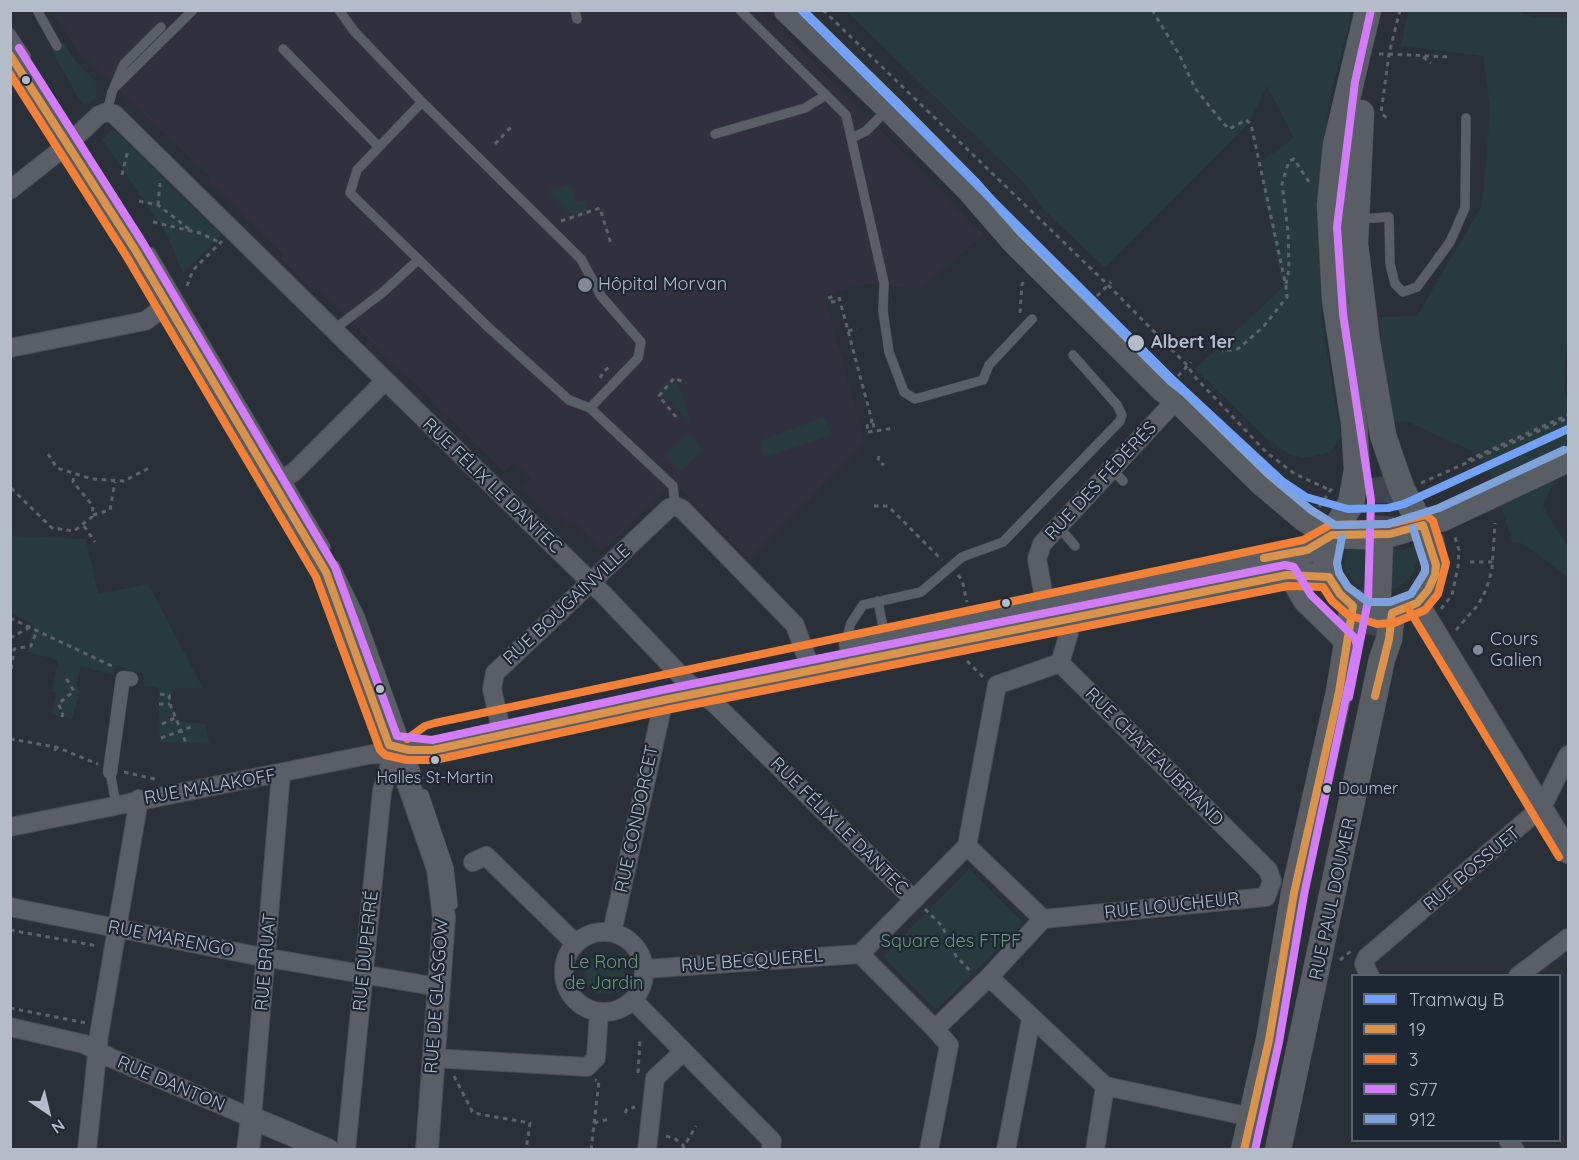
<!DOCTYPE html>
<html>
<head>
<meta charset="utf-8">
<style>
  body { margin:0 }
  #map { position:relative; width:1579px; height:1160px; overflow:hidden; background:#2a3038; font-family:Quicksand,sans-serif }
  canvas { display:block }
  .frame { position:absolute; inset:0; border:12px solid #b4bcc9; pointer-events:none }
  .legend { position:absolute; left:1351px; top:974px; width:210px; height:168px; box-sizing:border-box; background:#1d2633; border:2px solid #59626f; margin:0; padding:8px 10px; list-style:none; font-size:18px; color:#b4bcc9 }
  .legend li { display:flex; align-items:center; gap:12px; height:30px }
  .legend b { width:30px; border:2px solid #59626f }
  .north { position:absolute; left:18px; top:1082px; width:60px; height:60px; -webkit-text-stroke:4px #1d2633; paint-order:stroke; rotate:145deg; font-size:16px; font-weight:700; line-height:24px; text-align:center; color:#b4bcc9 }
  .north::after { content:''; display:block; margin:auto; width:21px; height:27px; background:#b4bcc9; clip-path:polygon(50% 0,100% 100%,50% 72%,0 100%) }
</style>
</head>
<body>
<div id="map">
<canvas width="1579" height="1160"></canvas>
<div class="frame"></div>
<ul class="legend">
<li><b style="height:8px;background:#73a1f8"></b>Tramway B</li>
<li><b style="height:8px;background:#da934d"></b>19</li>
<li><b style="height:8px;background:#f28137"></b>3</li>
<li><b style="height:8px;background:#d37cf8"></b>S77</li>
<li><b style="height:8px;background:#7fa2da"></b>912</li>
</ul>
<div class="north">N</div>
</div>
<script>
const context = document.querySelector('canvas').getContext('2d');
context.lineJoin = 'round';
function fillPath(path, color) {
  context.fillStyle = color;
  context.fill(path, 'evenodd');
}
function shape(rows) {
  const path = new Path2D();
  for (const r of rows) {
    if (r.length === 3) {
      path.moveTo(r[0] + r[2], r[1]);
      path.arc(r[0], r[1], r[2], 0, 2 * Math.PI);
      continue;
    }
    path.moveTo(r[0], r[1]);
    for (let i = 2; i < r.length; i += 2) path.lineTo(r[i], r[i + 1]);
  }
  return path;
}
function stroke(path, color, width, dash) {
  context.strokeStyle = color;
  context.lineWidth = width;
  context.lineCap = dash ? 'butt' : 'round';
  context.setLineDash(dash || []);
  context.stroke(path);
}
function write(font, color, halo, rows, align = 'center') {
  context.font = font + ' Quicksand,sans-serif';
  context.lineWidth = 4.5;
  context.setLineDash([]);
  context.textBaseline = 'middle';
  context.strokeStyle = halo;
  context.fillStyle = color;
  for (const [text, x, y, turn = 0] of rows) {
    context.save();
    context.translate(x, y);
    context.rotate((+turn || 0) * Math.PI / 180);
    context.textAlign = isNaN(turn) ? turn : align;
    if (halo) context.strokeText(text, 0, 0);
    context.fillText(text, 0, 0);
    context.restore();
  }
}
fillPath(shape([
  [53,11,763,11,984,235,920,289,866,284,824,295,865,443,750,559,675,483,602,551,575,523,571,526,561,517,556,522,522,488,531,479,514,462,504,472,317,288,314,291,280,258,283,254,210,183,211,178,79,53]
]), '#31303e');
fillPath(shape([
  [1521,10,1524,15,1542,18,1568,17,1568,327,1564,389,1568,399,1568,451,1543,507,1568,547,1568,578,1538,554,1519,542,1513,543,1490,473,1472,451,1408,422,1389,421,1379,317,1417,316,1481,207,1485,176,1490,106,1483,56,1401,46,1408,11],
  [846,11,1352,11,1329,102,1318,209,1322,322,1341,437,1331,452,1307,458,1291,455,1266,438,1195,369,1283,287,1264,195,1263,160,1294,138,1267,86,1248,124,1105,268,1043,209,1025,184],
  [63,42,76,62,96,82,96,98,89,103,84,104,77,96,51,49],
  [113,129,221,235,183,273,167,235,102,139],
  [571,184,576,202,585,200,588,211,571,216,547,191],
  [670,378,678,384,692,424,657,391],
  [824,417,832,435,764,457,759,441],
  [689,433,702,451,681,471,666,455],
  [10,522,13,536,86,539,98,594,148,584,203,688,172,688,171,704,178,721,206,724,209,744,160,742,158,688,143,686,144,673,132,672,116,665,113,675,81,666,76,683,80,691,72,719,52,714,56,693,52,692,58,660,28,652,34,624,11,613],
  [1344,544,1370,550,1368,591,1356,584,1345,570],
  [1417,544,1418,559,1412,575,1399,587,1385,591,1387,550,1405,549],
  [970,869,1021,921,1019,928,936,1010,883,956],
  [604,974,20]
]), '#273a3e');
stroke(shape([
  [1379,477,1382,499,1380,548],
  [1364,634,1371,591]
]), '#3f454e', 26, [26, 13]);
const service = shape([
  [37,10,57,46],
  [339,10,354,31,422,102,581,259,601,296,641,342,638,358,590,408],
  [575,10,577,19],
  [740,10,846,115,884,283,883,311,889,352,904,392,915,399,983,380,989,365,1032,319],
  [10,32,26,56],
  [283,49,378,146],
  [115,87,193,10],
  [422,102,357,170,350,193,488,327,569,400,590,408,673,486,675,506],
  [107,112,112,92,124,64,161,27],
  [715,134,805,108,826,95],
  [852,138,866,131,887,110],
  [1359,219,1389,217,1390,264,1395,284,1403,292,1417,287,1450,242,1465,208,1466,118],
  [151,252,326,547],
  [333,330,382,293,418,260],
  [1112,469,1123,481],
  [1058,526,1075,546],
  [335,565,360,616,418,778],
  [878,601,885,637],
  [845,644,851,623,863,605,921,592,962,557,1003,542,1120,421,1122,415,1117,405,1073,355],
  [110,772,116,804],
  [424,794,449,868,453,905]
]);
const pedestrian = shape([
  [110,772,123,678,131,679]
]);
const minor = shape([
  [10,190,67,145,99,115,107,112,114,114,604,595,685,680,715,704,913,899],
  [10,348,145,321,168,305],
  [275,483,294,472,385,381],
  [1287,575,1303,602,1347,645],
  [1045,603,1037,559,1042,544,1177,399],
  [499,720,492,689,495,673,669,508,675,506,682,509,795,625,811,670],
  [10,827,373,754,393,755,382,791,346,1150],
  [967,846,1043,919,989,977,935,1029,860,954,967,846],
  [967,846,997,685,1060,663],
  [473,862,486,856,575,943],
  [10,907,257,956,438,987],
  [1043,919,1266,897,1272,881,1268,870,1060,663,1069,633,1068,620],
  [604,972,40],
  [612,932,662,708,664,700,671,694],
  [645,969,860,954],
  [1370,976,1364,964,1367,957,1542,807,1568,755],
  [1518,976,1568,938],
  [989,977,1105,1086],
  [633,1000,772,1141,771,1150],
  [10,1027,84,1044,111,1058,252,1118,281,773],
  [433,1058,587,1067,596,1058,599,1012],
  [1105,1086,1251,1117],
  [1508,1140,1515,1150],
  [87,1150,99,1035,139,799],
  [647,1150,655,1078,683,1052],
  [929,1150,949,1045,935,1029],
  [1006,1150,1031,1019],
  [1095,1150,1105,1086]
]);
const tertiary = shape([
  [1417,603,1568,852],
  [389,745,406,777,438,869,444,918,427,1150],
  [248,1150,252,1118,328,1150]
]);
const secondary = shape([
  [787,10,889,108,968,188,1014,241,1163,389,1177,399,1261,482,1305,519,1332,535,1363,536,1390,534,1443,518,1568,459],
  [10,54,134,248,326,572,389,745,409,750,433,750,664,700,1287,575,1329,577],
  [1361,113,1355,244,1367,342,1383,435,1390,456,1402,490,1431,542,1436,565,1428,590,1417,603,1392,613,1379,614,1353,606,1340,594,1329,577,1326,563,1332,535,1351,503,1357,470,1354,423,1335,300,1330,205,1336,145,1368,10],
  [1378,595,1380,548],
  [852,645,1307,550,1332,535],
  [1244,1150,1269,1040,1294,893,1339,692,1353,606],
  [1278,1150,1382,659,1389,639,1392,613]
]);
stroke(service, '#484c53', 10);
stroke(pedestrian, '#484c53', 15);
stroke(minor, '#484c53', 20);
stroke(tertiary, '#484c53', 24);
stroke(secondary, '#484c53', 27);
stroke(shape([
  [823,10,1108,285,1186,364,1195,377,1266,452,1295,474,1332,491],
  [1152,10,1179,54,1195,88,1222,122,1229,129,1246,120,1251,124,1286,286,1287,297,1264,326,1238,349,1222,351],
  [1400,10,1389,54,1450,57],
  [1379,54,1389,54,1381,113,1389,120],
  [1423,57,1431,63],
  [495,144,511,127],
  [122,175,128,150],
  [139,201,158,205,189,229],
  [158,205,160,183],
  [561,221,600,208,611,244],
  [153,222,200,233,219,242],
  [1286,284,1289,269,1288,231,1282,184,1289,161,1294,159,1311,185],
  [187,286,193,270,222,241],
  [1097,296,1111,282],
  [839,297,872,421,867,423,868,432],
  [828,298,835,296],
  [831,302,840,301],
  [1020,313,1022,284,1026,280],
  [848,331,857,329],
  [1178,376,1191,362],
  [600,378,604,371,611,366],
  [676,417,659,396,674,378,686,383],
  [873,423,874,428],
  [868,432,895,428],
  [48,454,57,468,92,479,124,481,149,468],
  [879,456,878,461,884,465],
  [1468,460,1568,415],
  [1421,483,1568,418],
  [11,488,52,528,74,531,92,517,93,506,73,482,74,475],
  [874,506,888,506,942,560],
  [1319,507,1334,485],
  [93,515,110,510,115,482],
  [84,526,95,542],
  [1470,562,1493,562],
  [958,575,962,580,967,602],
  [1441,609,1452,595,1458,567,1459,550,1454,534],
  [10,618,114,667],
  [1456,630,1478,605,1486,590,1492,570,1495,523],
  [10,638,30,627],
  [967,661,983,677],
  [10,678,14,649,31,646,37,630],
  [160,694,169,695,170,704,186,743],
  [159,704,170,704],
  [62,717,63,712,58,704,74,691,64,675],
  [162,724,175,718],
  [161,738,191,727],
  [10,739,56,747,98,764],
  [55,751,56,744],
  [124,772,159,780],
  [925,909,942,926,956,956,972,973],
  [10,930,98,946],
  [1340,960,1351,951],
  [10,1008,86,1023],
  [638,1073,640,1040],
  [454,1076,473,1113,530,1123,526,1150],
  [625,1113,627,1109,635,1107],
  [594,1123,609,1119],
  [666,1136,674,1138,684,1146],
  [591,1150,599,1081,595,1080],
  [682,1150,696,1126]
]), '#5d636a', 3, [4.5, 4.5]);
stroke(service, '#5a5e66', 9);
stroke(pedestrian, '#5a5e66', 14);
stroke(minor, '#5a5e66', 18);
stroke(tertiary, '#5a5e66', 22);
stroke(secondary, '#595d64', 26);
stroke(shape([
  [10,55,134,248,326,572,389,745,409,750,433,750,664,700,1287,575,1329,577,1340,594,1353,606,1339,692,1294,893,1269,1040,1244,1150],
  [1264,558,1307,550,1332,535,1390,534,1423,525,1436,565,1435,575,1428,590,1417,603,1392,613,1389,639,1375,696]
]), '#da934d', 8);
stroke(shape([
  [10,74,125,254,316,577,380,750,385,755,407,760],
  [1408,608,1559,857],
  [407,739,425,726,435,723,1303,540,1330,525,1388,524,1426,515,1433,521,1446,563,1438,594,1425,610,1394,623,1377,624,1348,615,1332,601,1323,587,1288,586,666,710,435,760,409,760]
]), '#f28137', 8);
stroke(shape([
  [19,48,143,243,335,567,397,736,432,740,662,690,1285,565,1294,567,1311,595,1355,638,1357,646,1304,895,1279,1042,1255,1150],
  [1349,697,1368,601,1371,500,1343,314,1337,227,1355,82,1371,10]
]), '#d37cf8', 8);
stroke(shape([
  [803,10,896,101,975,181,1022,234,1170,381,1184,392,1268,474,1311,510,1335,525,1388,524,1439,508,1564,450],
  [1342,537,1337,563,1339,573,1348,587,1368,602,1390,602,1411,594,1425,572,1425,566,1413,528]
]), '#7fa2da', 8);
stroke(shape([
  [801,10,1173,380,1282,481,1306,497,1348,509,1388,508,1404,504,1568,429]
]), '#73a1f8', 8);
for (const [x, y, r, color] of [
  [26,80,5,"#b4bcc9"],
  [585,285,8,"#848b96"],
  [1136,343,9,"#b4bcc9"],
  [1006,603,5,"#b4bcc9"],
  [1478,650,6,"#848b96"],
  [380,689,5,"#b4bcc9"],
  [435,760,5,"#b4bcc9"],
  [1327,789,5,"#b4bcc9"]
]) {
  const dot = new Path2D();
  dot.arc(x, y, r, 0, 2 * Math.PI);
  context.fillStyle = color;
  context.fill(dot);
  stroke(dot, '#1d2633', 2);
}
write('16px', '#b4bcc9', '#1d2633', [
  ["Halles St-Martin",435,778],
  ["Doumer",1338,789,"left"]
]);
write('18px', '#b4bcc9', '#1d2633', [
  ["Hôpital Morvan",598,285],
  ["Cours",1490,640],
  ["Galien",1490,661]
], 'left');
write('bold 18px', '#b4bcc9', '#1d2633', [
  ["Albert 1er",1151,343]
], 'left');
write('18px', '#b4bcc9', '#1d2633', [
  ["RUE DES FÉDÉRÉS",1101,481,-47],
  ["RUE FÉLIX LE DANTEC",492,486,44],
  ["RUE BOUGAINVILLE",567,605,-43],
  ["RUE CHATEAUBRIAND",1154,757,45],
  ["RUE MALAKOFF",210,787,-10],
  ["RUE CONDORCET",637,819,-78],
  ["RUE FÉLIX LE DANTEC",839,826,45],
  ["RUE BOSSUET",1472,869,-40],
  ["RUE PAUL DOUMER",1333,899,-78],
  ["RUE LOUCHEUR",1172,906,-6],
  ["RUE MARENGO",171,939,11],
  ["RUE DUPERRÉ",366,951,-84],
  ["RUE BECQUEREL",752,961,-4],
  ["RUE BRUAT",266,962,-85],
  ["RUE DE GLASGOW",437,996,-86],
  ["RUE DANTON",171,1084,23]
]);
write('18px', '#6b9a76', '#1d2633', [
  ["Square des FTPF",951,942],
  ["Le Rond",604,963],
  ["de Jardin",604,984]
]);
</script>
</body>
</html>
